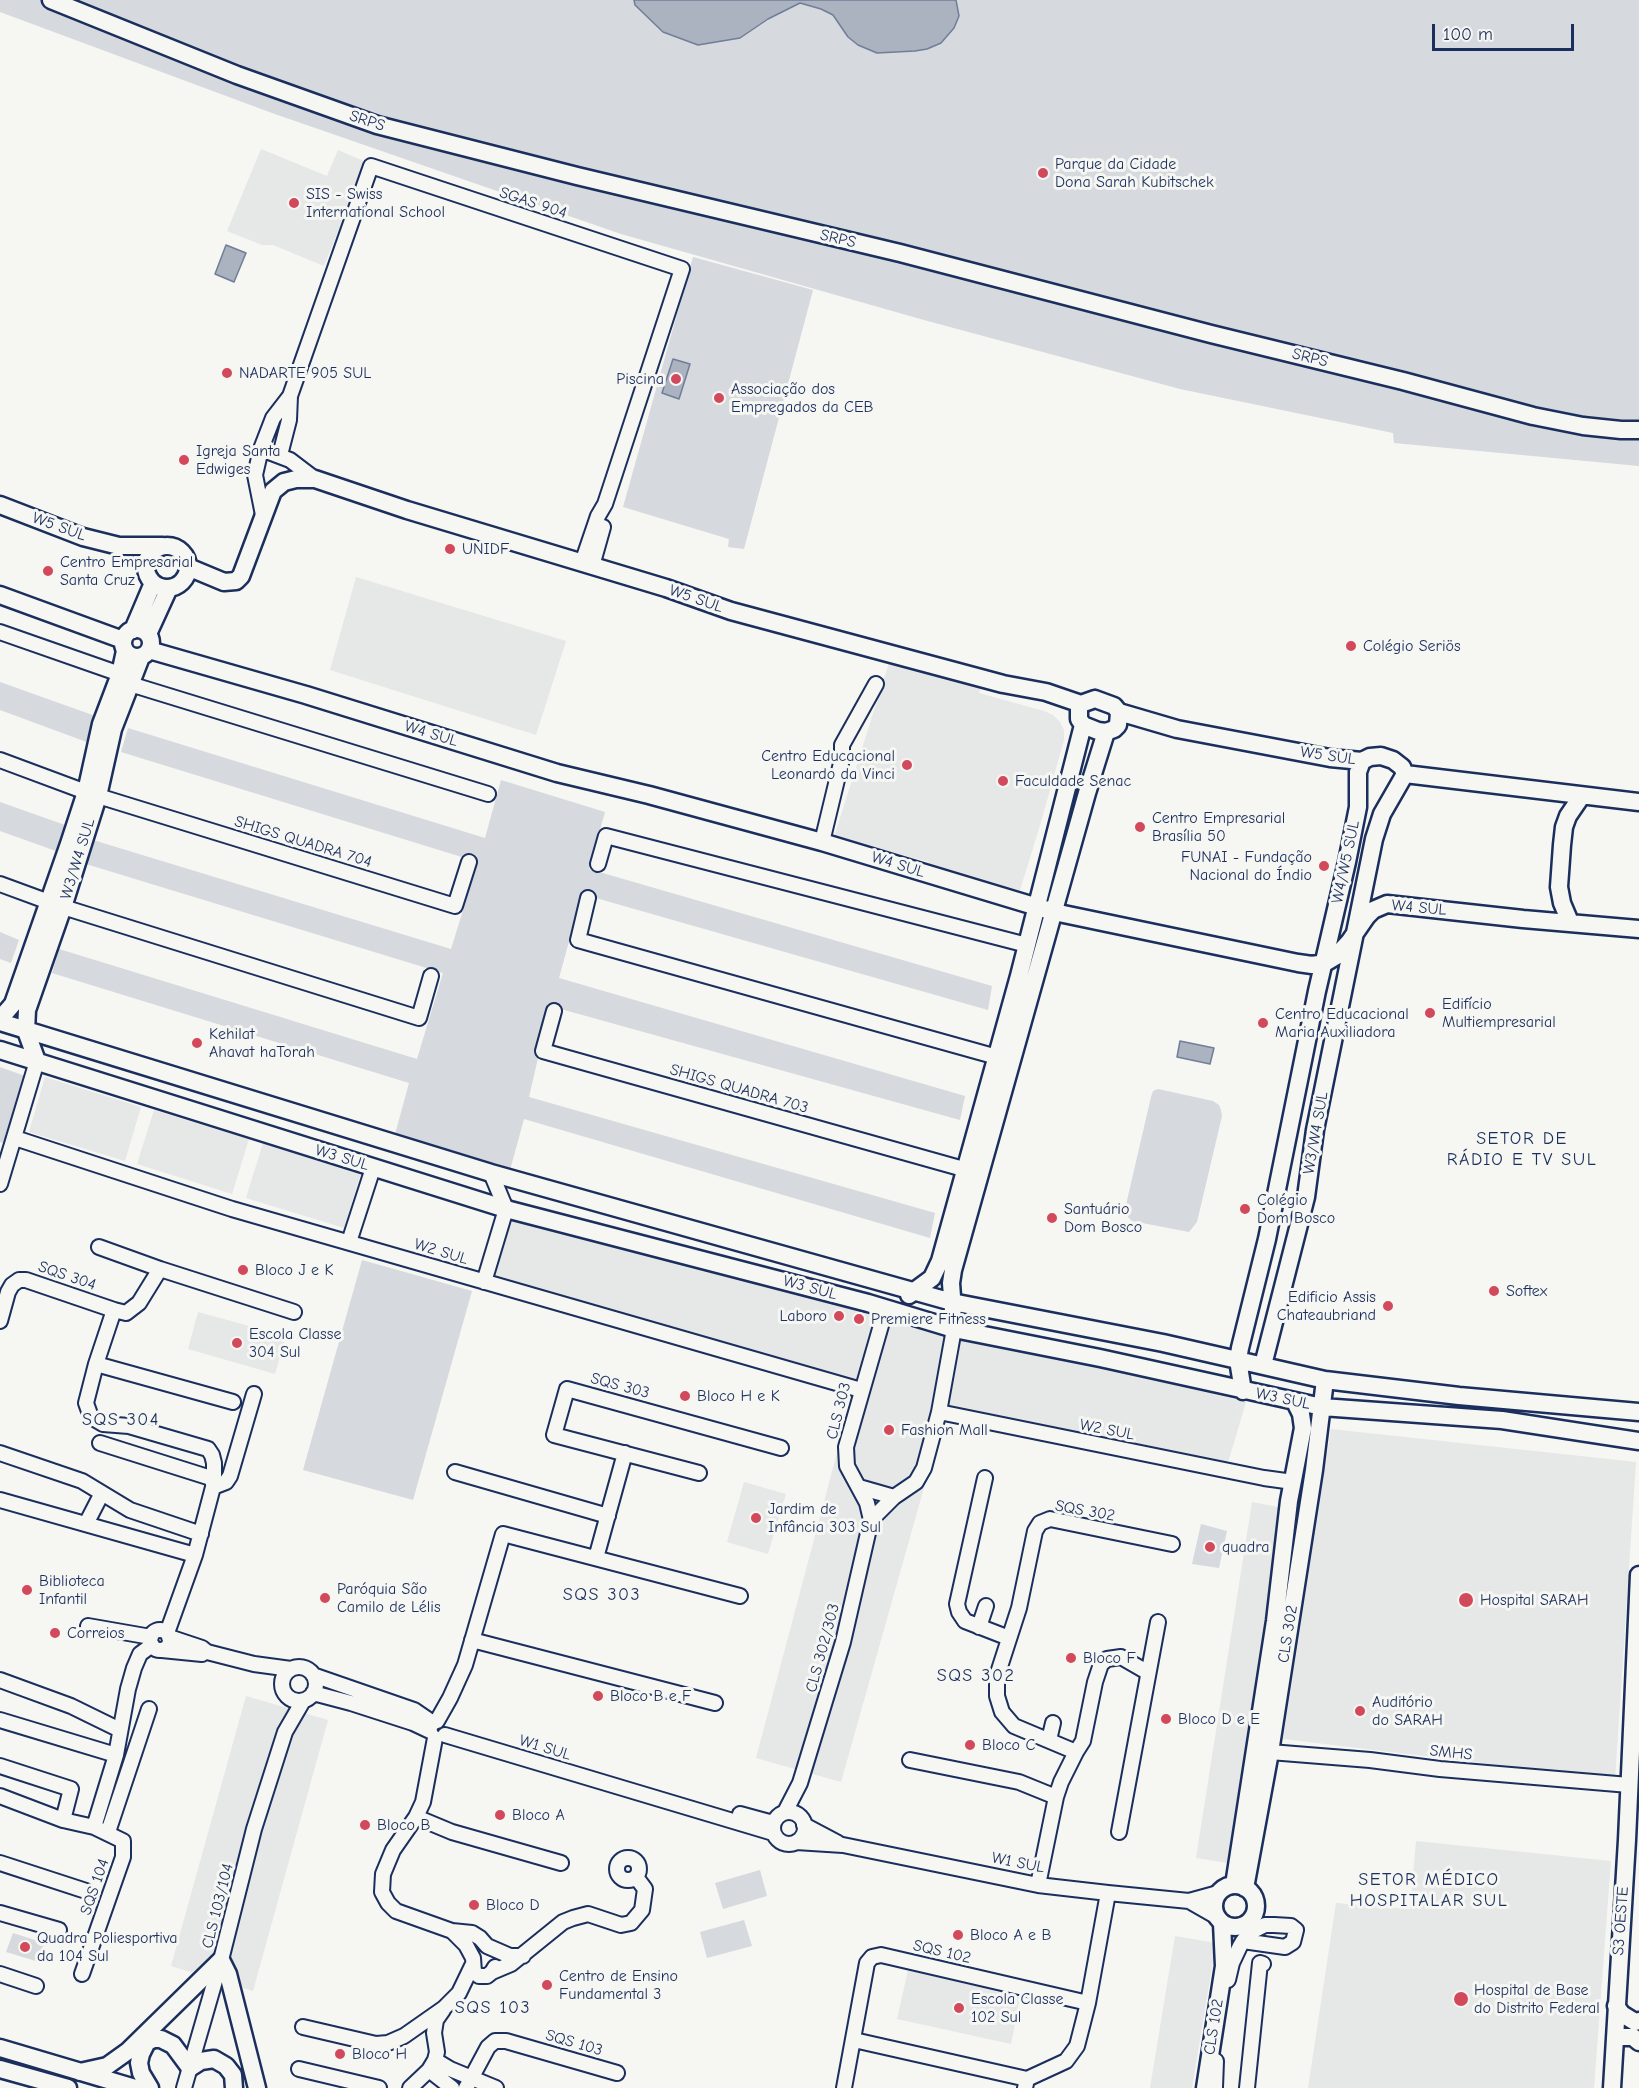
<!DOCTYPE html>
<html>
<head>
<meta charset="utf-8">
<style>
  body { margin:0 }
  #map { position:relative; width:1639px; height:2088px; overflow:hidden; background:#f6f6f2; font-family:"Comic Neue",sans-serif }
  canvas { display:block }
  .scale { position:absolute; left:1432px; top:24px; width:142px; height:27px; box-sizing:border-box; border:3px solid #1b2f5e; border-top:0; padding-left:8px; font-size:18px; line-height:21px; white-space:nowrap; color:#1b2f5e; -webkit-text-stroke:4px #f6f6f2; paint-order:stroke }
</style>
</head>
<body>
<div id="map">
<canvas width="1639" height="2088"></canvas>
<div class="scale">100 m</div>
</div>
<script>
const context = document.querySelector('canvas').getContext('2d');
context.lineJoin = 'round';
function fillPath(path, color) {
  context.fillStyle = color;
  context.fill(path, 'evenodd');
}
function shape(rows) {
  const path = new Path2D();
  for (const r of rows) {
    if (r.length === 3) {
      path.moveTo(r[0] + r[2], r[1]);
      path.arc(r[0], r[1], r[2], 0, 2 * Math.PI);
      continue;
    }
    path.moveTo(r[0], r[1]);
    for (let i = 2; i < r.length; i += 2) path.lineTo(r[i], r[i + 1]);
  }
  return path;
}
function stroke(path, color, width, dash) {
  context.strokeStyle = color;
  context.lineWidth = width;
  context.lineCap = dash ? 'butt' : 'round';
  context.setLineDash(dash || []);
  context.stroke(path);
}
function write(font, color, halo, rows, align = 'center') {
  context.font = font + ' "Comic Neue",sans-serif';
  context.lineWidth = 6;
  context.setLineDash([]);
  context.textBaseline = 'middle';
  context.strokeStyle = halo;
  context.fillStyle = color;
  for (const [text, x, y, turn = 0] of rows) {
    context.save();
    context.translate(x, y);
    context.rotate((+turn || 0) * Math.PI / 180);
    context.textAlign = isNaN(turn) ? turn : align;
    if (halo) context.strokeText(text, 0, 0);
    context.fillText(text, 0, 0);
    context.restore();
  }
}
fillPath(shape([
  [261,149,327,176,338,150,366,162,324,266,273,245,262,245,227,231],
  [356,577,566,641,536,735,330,670],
  [889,663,980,689,979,693,1044,711,1053,715,1060,722,1064,730,1064,740,1041,822,1020,890,1017,892,928,867,929,862,834,837],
  [45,1077,141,1107,125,1161,29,1132],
  [154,1110,249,1139,232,1194,137,1164],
  [263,1143,361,1173,344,1228,246,1198],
  [510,1218,1246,1402,1227,1466,947,1406,841,1782,756,1758,856,1381,494,1278],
  [198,1312,286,1336,275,1374,188,1349],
  [1331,1429,1636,1462,1615,1779,1283,1739],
  [744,1482,786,1494,768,1554,727,1542],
  [1252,1502,1283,1508,1227,1863,1196,1858],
  [246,1696,328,1720,253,1991,171,1966],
  [1416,1841,1611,1861,1594,2088,1308,2088,1336,1903,1410,1909],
  [1175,1936,1216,1943,1192,2088,1150,2088],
  [908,1970,1020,1997,1011,2044,897,2019]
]), '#e6e7e7');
fillPath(shape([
  [0,0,1639,0,1639,466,1394,443,1393,433,1180,389,924,320,621,234,272,113,0,12],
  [693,257,813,290,744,549,728,547,729,539,623,507],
  [0,682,101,718,92,744,0,710],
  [128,728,485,838,501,780,605,812,589,869,992,986,988,1010,582,894,559,978,965,1096,960,1120,550,1006,529,1097,935,1213,930,1238,524,1119,510,1170,394,1138,409,1083,52,973,59,949,417,1059,443,973,86,864,93,840,451,949,478,862,121,752],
  [0,802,65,825,56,851,0,831],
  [0,932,19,940,11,963,0,959],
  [0,1067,25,1076,3,1143,0,1142],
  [1158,1089,1213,1101,1219,1105,1221,1110,1222,1116,1197,1222,1189,1232,1132,1221,1128,1217,1125,1209,1151,1097,1153,1091],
  [362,1260,472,1291,413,1500,303,1470],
  [1201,1524,1227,1531,1219,1568,1192,1564],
  [760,1870,767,1896,723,1909,715,1883],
  [744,1920,752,1946,707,1958,700,1932],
  [13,1933,44,1943,39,1962,6,1952]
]), '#d6d9dd');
const water = shape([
  [634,0,956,0,959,16,954,28,941,43,927,49,915,51,877,53,858,45,848,37,833,15,821,9,800,3,768,19,740,38,698,45,663,32,635,5,634,0],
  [226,245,246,253,234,282,215,274,226,245],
  [673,359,690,364,679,399,662,393,673,359],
  [1180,1041,1214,1048,1210,1064,1177,1057,1180,1041]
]);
fillPath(water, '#abb2c0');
stroke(water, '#717e99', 1.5);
const minor = shape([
  [261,449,273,418,290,396,371,166,682,269,605,504,598,516,582,563],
  [280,455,289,420,290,396],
  [263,515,255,475,261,449,290,460,315,479],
  [592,566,603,527],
  [0,632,120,674],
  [130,684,488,794],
  [0,760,86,792],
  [98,796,455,906,469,862],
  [822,842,842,759,842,745,876,684],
  [598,864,606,836,1027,945],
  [0,884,49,902],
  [588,898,578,940,997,1057],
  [63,907,419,1018,431,976],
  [554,1011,543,1051,967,1170],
  [15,1138,232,1209,861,1390],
  [0,1184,37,1061],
  [349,1242,373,1168],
  [99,1247,160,1269],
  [484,1282,506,1209,491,1173],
  [114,1310,126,1313,139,1303,160,1269,294,1312],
  [0,1321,8,1292,12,1285,19,1280,26,1280,114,1310,96,1364],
  [939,1412,1264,1478,1293,1482],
  [100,1443,214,1479,213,1485],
  [0,1453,82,1481,130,1510,201,1534],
  [455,1472,608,1516],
  [699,1473,554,1435,567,1389,781,1448],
  [985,1478,957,1604,959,1612,965,1621,1009,1638],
  [214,1479,214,1463,212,1455,208,1449,129,1426,103,1424,91,1417,86,1403,96,1364,233,1402],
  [859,1487,894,1497],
  [0,1500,195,1555],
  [871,1520,894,1497,916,1482,924,1468,939,1412,954,1329],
  [86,1524,102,1493],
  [596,1558,625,1453],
  [88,1626,151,1637],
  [979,1627,986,1606],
  [160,1640,10],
  [167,1633,195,1555,213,1487,226,1482,230,1476,254,1394],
  [169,1637,202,1648,207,1652,254,1664,291,1669],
  [472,1640,715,1703],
  [162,1650,202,1654],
  [299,1684,17],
  [313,1675,414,1710,433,1723],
  [0,1680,71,1706,120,1730],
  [313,1693,351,1703,413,1723,430,1731],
  [0,1720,116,1755],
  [437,1721,450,1698,465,1665,503,1534,740,1596],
  [445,1735,773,1833],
  [435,1738,423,1802,416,1817,452,1832,561,1863],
  [1049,1740,1053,1723],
  [1076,1752,1083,1741,1095,1682,1101,1664,1107,1659,1121,1657,1147,1672],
  [1270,1752,1370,1760,1440,1769,1629,1785],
  [910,1760,1019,1782,1056,1797],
  [0,1766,71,1789,63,1820],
  [0,1796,63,1820,94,1827,123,1841,123,1857,82,1974],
  [789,1828,16],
  [785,1812,800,1783,843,1642,871,1520,867,1503,847,1466,846,1447,886,1308],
  [740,1814,773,1823],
  [416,1817,393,1850,383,1874,382,1892,388,1903,396,1911,452,1931,472,1933,480,1938,487,1946,510,1956,523,1956],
  [804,1825,838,1843],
  [94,1827,116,1755,128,1689,134,1668,140,1654,152,1645],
  [108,1832,149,1709],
  [1119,1832,1158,1622],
  [796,1842,843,1845,1038,1885,1108,1893,1189,1901,1218,1893],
  [628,1869,11],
  [0,1863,86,1891],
  [1038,1885,1056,1797,1061,1782,1076,1752,1014,1726,1002,1712,997,1696,997,1676,1019,1608,1035,1531,1040,1523,1050,1519,1172,1544],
  [1189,1901,1217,1917],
  [0,1913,59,1930],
  [452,1931,466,1945,473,1958,474,1972,479,1976,487,1976,492,1972,495,1967],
  [492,1972,511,1964,563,1922,573,1918,588,1914,621,1925,631,1923,642,1910,645,1889,636,1877],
  [0,1974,36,1986],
  [1228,1980,1232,1963,1240,1946,1243,1941,1249,1934,1255,1930,1265,1925,1274,1925,1291,1926,1296,1930,1293,1942,1285,1947,1243,1941],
  [303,2027,376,2044,388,2043,404,2036,444,2008,459,1993,472,1966],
  [854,2040,1027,2079],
  [435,2060,450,2069,496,2088],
  [299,2069,379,2088],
  [429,2070,452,2088],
  [184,2088,221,1960,254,1829,285,1732,303,1701],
  [410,2088,429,2070,435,2060,437,2052,434,2033,436,2020,443,2010],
  [466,2088,488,2047,495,2041,506,2041,617,2073],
  [844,2088,867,1963,872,1957,881,1955,1088,2003],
  [1025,2088,1027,2079,1066,2061,1077,2046,1088,2003,1108,1893],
  [1215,2088,1216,2061],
  [1247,2088,1260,1963,1263,1964]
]);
const major = shape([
  [51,0,237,75,377,125,577,176,900,253,1211,334,1403,381,1533,416,1583,426,1621,430,1639,430],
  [0,505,83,537,119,546,163,546],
  [167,567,21],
  [188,567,224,582,236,581,241,576,273,491,284,482,296,479,315,479,407,510,666,588,731,611,1003,684,1046,692,1081,704],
  [0,595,123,640],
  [137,643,14],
  [133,630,153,583],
  [148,634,169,588],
  [149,650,306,695,557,773,649,795,822,842,1054,912,1298,963,1312,965,1325,963,1335,957,1349,942,1367,916,1373,910,1387,904,1523,919,1639,929],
  [1095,699,1114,706,1119,712,1118,725,1114,729,1106,732,1098,731,1083,725,1079,719,1079,709,1081,704,1095,699],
  [1119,712,1177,729,1330,758,1362,761,1370,757,1381,756,1393,760,1402,767,1405,774],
  [1405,774,1639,802],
  [1570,922,1562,903,1559,887,1562,845,1564,827,1568,816,1581,797],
  [0,1019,13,1004,69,844,86,792,101,724,120,674,125,651],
  [0,1022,491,1173,952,1302,1163,1343,1325,1380,1459,1396,1639,1412],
  [0,1050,506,1209,868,1303,954,1329,1100,1358,1322,1407,1502,1420,1639,1441],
  [37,1061,26,1031,27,1010,63,907,98,796,113,729,141,657],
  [909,1295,932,1278,940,1261,1019,976,1083,725],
  [953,1310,951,1283,953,1270,1087,793,1106,732],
  [1263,1365,1306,1197,1315,1130,1374,839,1382,814,1405,774],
  [1243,1391,1238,1360,1240,1348,1267,1239,1317,991,1347,862,1358,807,1358,772,1362,761],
  [1234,1885,1275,1621,1289,1501,1303,1428,1301,1414,1295,1402],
  [1235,1906,21],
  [1245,1888,1270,1752,1314,1470,1325,1380],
  [1616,2006,1622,2014,1635,2022,1639,2021],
  [1615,2037,1633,2037,1639,2042],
  [0,2048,135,2088],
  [0,2069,68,2088],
  [80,2072,107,2066,128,2051,221,1960,228,1974,257,2088],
  [150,2088,141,2073,139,2063,141,2054,147,2042,154,2039,161,2039,173,2045,190,2068,201,2061,214,2059,226,2066,233,2075,234,2088],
  [1205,2088,1224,1966,1222,1923],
  [1612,2088,1627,1840,1639,1575]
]);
stroke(minor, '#1b2f5e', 18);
stroke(major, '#1b2f5e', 21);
stroke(minor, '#f6f6f2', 14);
stroke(major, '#f6f6f2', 16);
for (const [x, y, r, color] of [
  [1043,173,6,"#d1495b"],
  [294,203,6,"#d1495b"],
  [227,373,6,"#d1495b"],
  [676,379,6,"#d1495b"],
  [719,398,6,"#d1495b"],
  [184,460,6,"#d1495b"],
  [450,549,6,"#d1495b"],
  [48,571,6,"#d1495b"],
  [1351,646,6,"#d1495b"],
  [907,765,6,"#d1495b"],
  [1003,781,6,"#d1495b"],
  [1140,827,6,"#d1495b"],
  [1324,866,6,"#d1495b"],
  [1430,1013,6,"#d1495b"],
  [1263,1023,6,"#d1495b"],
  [197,1043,6,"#d1495b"],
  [1245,1209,6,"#d1495b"],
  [1052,1218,6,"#d1495b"],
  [243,1270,6,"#d1495b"],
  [1494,1291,6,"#d1495b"],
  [1388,1306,6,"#d1495b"],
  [839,1316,6,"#d1495b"],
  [859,1319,6,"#d1495b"],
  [237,1343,6,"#d1495b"],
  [685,1396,6,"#d1495b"],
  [889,1430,6,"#d1495b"],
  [756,1518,6,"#d1495b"],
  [1210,1547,6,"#d1495b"],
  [27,1590,6,"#d1495b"],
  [325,1598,6,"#d1495b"],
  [1466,1600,8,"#d1495b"],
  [55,1633,6,"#d1495b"],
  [1071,1658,6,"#d1495b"],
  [598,1696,6,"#d1495b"],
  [1360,1711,6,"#d1495b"],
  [1166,1719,6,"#d1495b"],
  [970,1745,6,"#d1495b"],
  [500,1815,6,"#d1495b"],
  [365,1825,6,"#d1495b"],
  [474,1905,6,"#d1495b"],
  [958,1935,6,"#d1495b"],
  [25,1947,6,"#d1495b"],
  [547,1985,6,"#d1495b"],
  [1461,1999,8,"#d1495b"],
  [959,2008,6,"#d1495b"],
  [340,2054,6,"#d1495b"]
]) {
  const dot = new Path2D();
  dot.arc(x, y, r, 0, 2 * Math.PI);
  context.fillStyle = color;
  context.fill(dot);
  stroke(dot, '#f6f6f2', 2);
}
write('16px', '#1b2f5e', '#f6f6f2', [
  ["SRPS",367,121,18],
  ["SGAS 904",533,203,18],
  ["SRPS",838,239,13],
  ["SRPS",1310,358,14],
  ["W5 SUL",59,527,20],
  ["W5 SUL",696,599,19],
  ["W4 SUL",431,734,17],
  ["W5 SUL",1328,756,8],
  ["SHIGS QUADRA 704",303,842,17],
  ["W3/W4 SUL",78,859,-73],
  ["W4/W5 SUL",1346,862,-78],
  ["W4 SUL",898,865,17],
  ["W4 SUL",1419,908,5],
  ["SHIGS QUADRA 703",739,1089,16],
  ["W3/W4 SUL",1316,1133,-80],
  ["W3 SUL",342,1158,17],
  ["W2 SUL",441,1252,17],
  ["SQS 304",67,1276,19],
  ["W3 SUL",810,1288,15],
  ["SQS 303",620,1386,15],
  ["W3 SUL",1283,1399,12],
  ["CLS 303",839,1411,-76],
  ["W2 SUL",1107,1430,11],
  ["SQS 302",1085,1511,10],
  ["CLS 302",1288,1634,-81],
  ["CLS 302/303",823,1648,-75],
  ["W1 SUL",545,1748,17],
  ["SMHS",1451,1753,6],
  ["W1 SUL",1018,1863,11],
  ["SQS 104",95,1887,-71],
  ["CLS 103/104",218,1906,-76],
  ["S3 OESTE",1621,1921,-86],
  ["SQS 102",942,1952,13],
  ["CLS 102",1214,2027,-81],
  ["SQS 103",574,2043,16]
]);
write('16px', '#1b2f5e', '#f6f6f2', [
  ["Parque da Cidade",1055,164],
  ["Dona Sarah Kubitschek",1055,182],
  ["SIS - Swiss",306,194],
  ["International School",306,212],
  ["NADARTE 905 SUL",239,373],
  ["Piscina",664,379,"right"],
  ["Associação dos",731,389],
  ["Empregados da CEB",731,407],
  ["Igreja Santa",196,451],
  ["Edwiges",196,469],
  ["UNIDF",462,549],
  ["Centro Empresarial",60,562],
  ["Santa Cruz",60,580],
  ["Colégio Seriös",1363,646],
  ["Centro Educacional",895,756,"right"],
  ["Leonardo da Vinci",895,774,"right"],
  ["Faculdade Senac",1015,781],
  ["Centro Empresarial",1152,818],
  ["Brasília 50",1152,836],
  ["FUNAI - Fundação",1312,857,"right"],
  ["Nacional do Índio",1312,875,"right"],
  ["Edifício",1442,1004],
  ["Multiempresarial",1442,1022],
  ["Centro Educacional",1275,1014],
  ["Maria Auxiliadora",1275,1032],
  ["Kehilat",209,1034],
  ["Ahavat haTorah",209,1052],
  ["Colégio",1257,1200],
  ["Dom Bosco",1257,1218],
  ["Santuário",1064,1209],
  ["Dom Bosco",1064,1227],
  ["Bloco J e K",255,1270],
  ["Softex",1506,1291],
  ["Edificio Assis",1376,1297,"right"],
  ["Chateaubriand",1376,1315,"right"],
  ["Laboro",827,1316,"right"],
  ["Premiere Fitness",871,1319],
  ["Escola Classe",249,1334],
  ["304 Sul",249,1352],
  ["Bloco H e K",697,1396],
  ["Fashion Mall",901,1430],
  ["Jardim de",768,1509],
  ["Infância 303 Sul",768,1527],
  ["quadra",1222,1547],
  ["Biblioteca",39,1581],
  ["Infantil",39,1599],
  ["Paróquia São",337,1589],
  ["Camilo de Lélis",337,1607],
  ["Hospital SARAH",1480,1600],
  ["Correios",67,1633],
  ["Bloco F",1083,1658],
  ["Bloco B e F",610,1696],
  ["Auditório",1372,1702],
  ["do SARAH",1372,1720],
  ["Bloco D e E",1178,1719],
  ["Bloco C",982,1745],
  ["Bloco A",512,1815],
  ["Bloco B",377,1825],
  ["Bloco D",486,1905],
  ["Bloco A e B",970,1935],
  ["Quadra Poliesportiva",37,1938],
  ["da 104 Sul",37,1956],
  ["Centro de Ensino",559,1976],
  ["Fundamental 3",559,1994],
  ["Hospital de Base",1474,1990],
  ["do Distrito Federal",1474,2008],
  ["Escola Classe",971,1999],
  ["102 Sul",971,2017],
  ["Bloco H",352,2054]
], 'left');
context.letterSpacing = '1.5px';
write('18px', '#1b2f5e', '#f6f6f2', [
  ["SETOR DE",1522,1139],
  ["RÁDIO E TV SUL",1522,1160],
  ["SQS 304",121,1420],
  ["SQS 303",602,1595],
  ["SQS 302",976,1676],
  ["SETOR MÉDICO",1429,1880],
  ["HOSPITALAR SUL",1429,1901],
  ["SQS 103",493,2008]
]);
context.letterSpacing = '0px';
</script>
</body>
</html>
